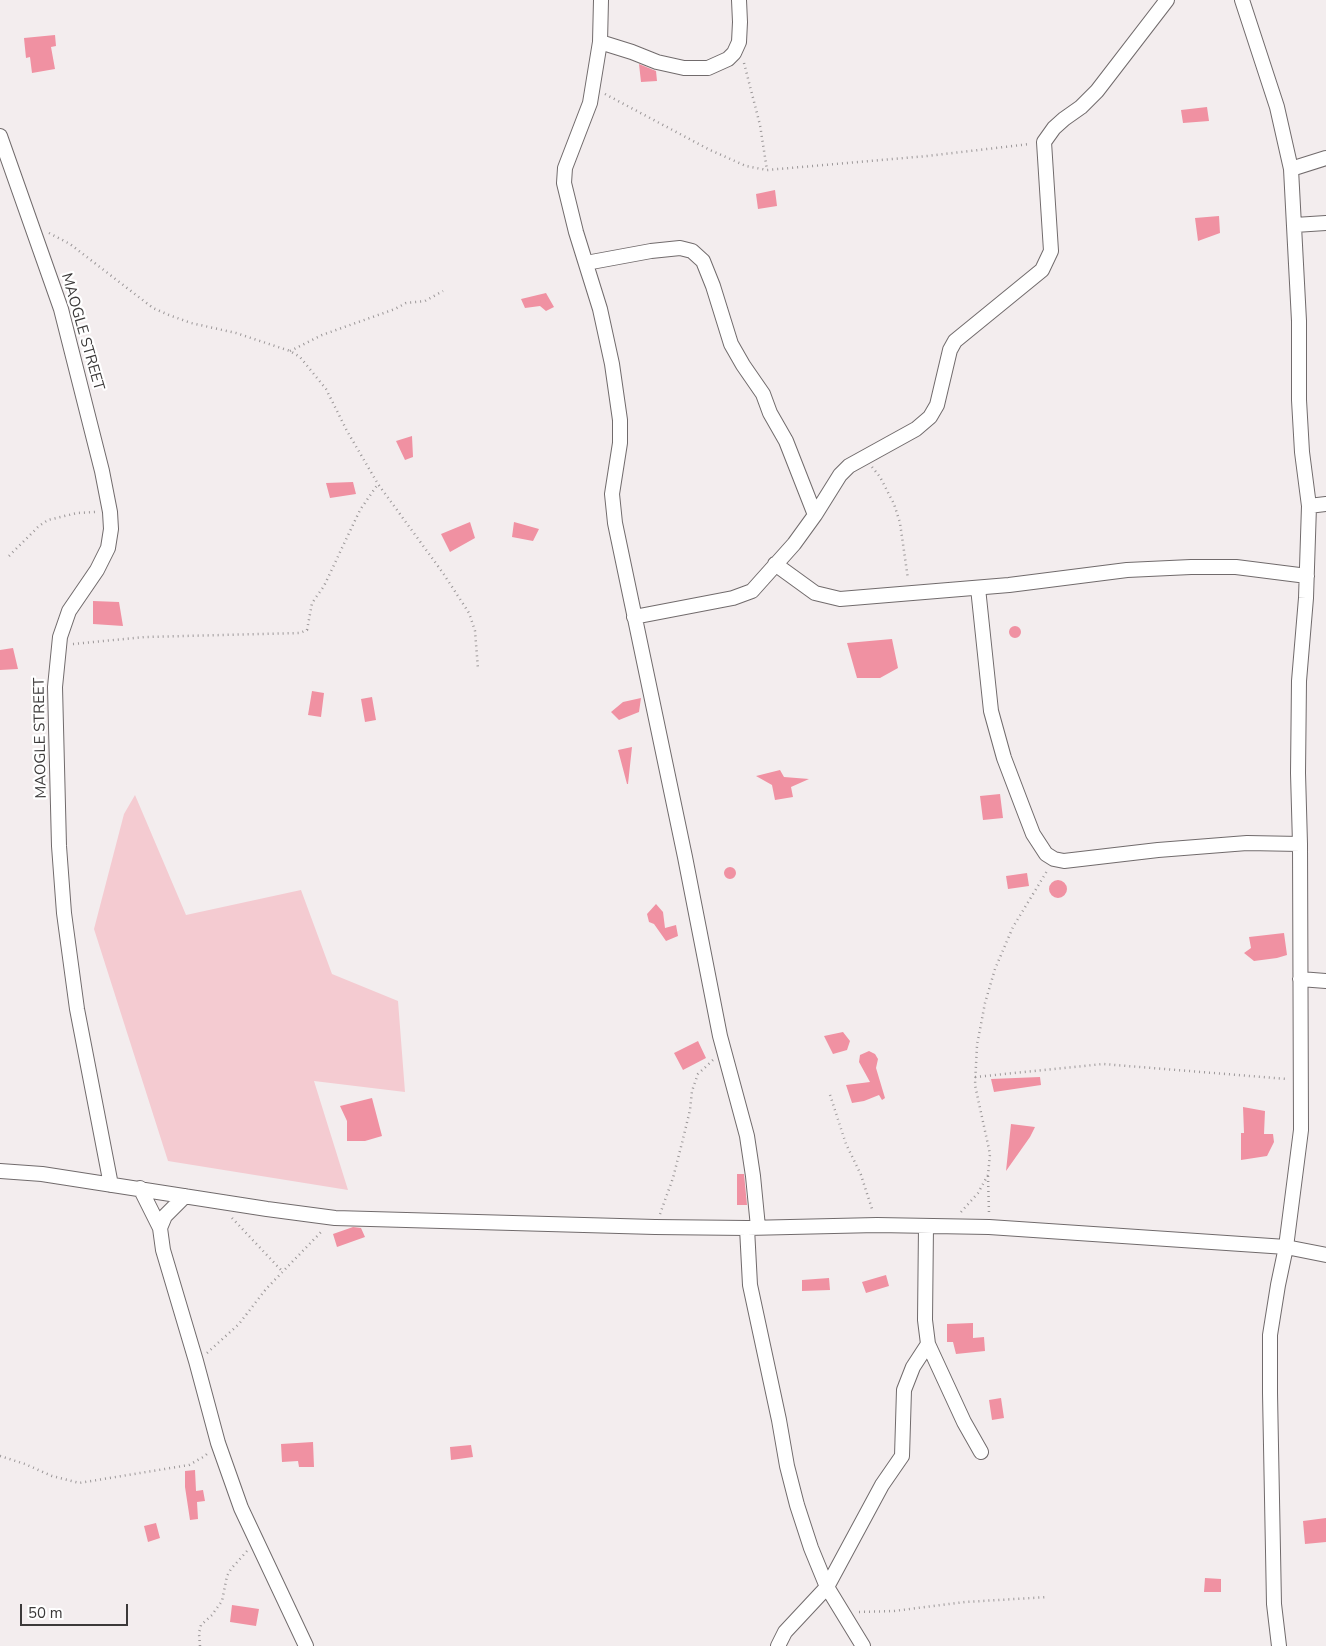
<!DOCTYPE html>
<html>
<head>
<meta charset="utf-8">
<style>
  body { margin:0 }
  #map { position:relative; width:1326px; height:1646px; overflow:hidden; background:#f3edee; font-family:"Nunito Sans",sans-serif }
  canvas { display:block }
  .scale { position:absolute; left:20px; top:1604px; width:108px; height:22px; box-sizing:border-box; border:2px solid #3b3939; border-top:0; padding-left:6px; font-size:15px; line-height:18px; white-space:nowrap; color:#3b3939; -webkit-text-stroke:4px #fff; paint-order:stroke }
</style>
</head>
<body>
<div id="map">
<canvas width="1326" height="1646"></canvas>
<div class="scale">50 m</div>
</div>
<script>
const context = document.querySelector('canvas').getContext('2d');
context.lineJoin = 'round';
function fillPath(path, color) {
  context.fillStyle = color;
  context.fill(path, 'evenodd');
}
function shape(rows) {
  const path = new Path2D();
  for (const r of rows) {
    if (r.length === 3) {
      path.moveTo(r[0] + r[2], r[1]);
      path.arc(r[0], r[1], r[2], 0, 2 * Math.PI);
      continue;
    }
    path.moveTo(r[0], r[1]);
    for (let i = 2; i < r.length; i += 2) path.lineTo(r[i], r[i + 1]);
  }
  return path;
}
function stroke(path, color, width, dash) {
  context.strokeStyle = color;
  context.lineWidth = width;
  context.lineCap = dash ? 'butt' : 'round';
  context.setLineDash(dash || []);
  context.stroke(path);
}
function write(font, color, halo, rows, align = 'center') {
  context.font = font + ' "Nunito Sans",sans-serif';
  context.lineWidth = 4.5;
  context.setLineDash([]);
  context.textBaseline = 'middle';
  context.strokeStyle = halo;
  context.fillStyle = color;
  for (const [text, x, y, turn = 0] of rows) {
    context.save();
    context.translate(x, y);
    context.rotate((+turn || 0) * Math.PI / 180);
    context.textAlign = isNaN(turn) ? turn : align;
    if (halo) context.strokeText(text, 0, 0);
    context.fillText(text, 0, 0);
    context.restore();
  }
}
fillPath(shape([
  [135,795,186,915,301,890,332,974,398,1001,405,1092,314,1081,348,1190,168,1161,94,929,124,814]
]), '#f4cbd1');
fillPath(shape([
  [55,35,56,46,51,47,55,69,32,73,30,57,26,58,24,38],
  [639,64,656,71,657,81,641,82],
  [1207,107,1209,121,1183,123,1181,110],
  [775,190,777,206,758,209,756,194],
  [1219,216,1220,233,1198,241,1195,218],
  [546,293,554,307,546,311,540,306,525,308,521,299],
  [412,436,413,457,405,460,396,441],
  [353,482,356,494,330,498,326,483],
  [470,522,475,538,450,552,441,534],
  [514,522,539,529,533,541,512,537],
  [93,601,119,602,123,626,93,624],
  [1015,632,6],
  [892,639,898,668,880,678,857,678,847,643],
  [13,648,18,669,0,670,0,650],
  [312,691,324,693,321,717,308,715],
  [372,697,376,720,365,722,361,699],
  [641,698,639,712,619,720,611,712,623,702],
  [632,747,628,784,627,784,618,750],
  [780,770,784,777,809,779,791,787,793,797,775,800,772,785,756,776],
  [1000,794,1003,818,983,820,980,796],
  [730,873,6],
  [1027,873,1029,886,1008,889,1006,876],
  [1058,889,9],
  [656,904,663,912,665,928,676,925,678,936,666,941,654,924,649,922,647,914],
  [1284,933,1287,955,1277,958,1254,961,1244,953,1251,948,1249,937],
  [843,1032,850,1041,847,1050,833,1054,824,1036],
  [698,1041,706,1058,683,1070,674,1053],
  [869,1051,875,1054,878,1059,876,1068,885,1098,882,1100,879,1095,864,1101,852,1103,846,1085,870,1082,859,1062,860,1055],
  [1040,1077,1041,1085,994,1092,991,1079],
  [372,1098,382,1136,365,1141,347,1141,347,1121,340,1106],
  [1243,1107,1265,1111,1264,1134,1273,1134,1274,1142,1267,1156,1241,1160,1241,1133,1244,1133],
  [1011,1124,1035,1127,1030,1137,1006,1171],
  [737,1174,744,1174,747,1205,737,1205],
  [353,1227,361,1228,365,1237,337,1247,333,1234],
  [886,1275,889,1286,866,1293,862,1282],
  [829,1278,830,1290,802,1291,802,1280],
  [973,1323,973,1338,984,1337,985,1351,956,1354,953,1342,947,1342,947,1324],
  [1001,1398,1004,1418,992,1420,989,1400],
  [313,1442,314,1467,299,1467,298,1461,282,1462,281,1444],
  [471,1445,473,1457,451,1460,450,1447],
  [195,1470,196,1491,203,1490,205,1501,197,1502,198,1519,190,1520,185,1487,185,1471],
  [1326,1518,1326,1542,1305,1544,1303,1521],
  [156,1523,160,1538,148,1542,144,1526],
  [1205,1578,1221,1579,1221,1592,1204,1592],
  [232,1605,259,1609,256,1626,230,1622]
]), '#f091a2');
const minor = shape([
  [601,0,600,42,590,103,565,168,564,183,576,232,600,309,612,364,620,420,620,443,612,494,615,523,685,857,720,1036,747,1136,753,1176,758,1227],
  [1242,0,1277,107,1291,169,1299,321,1299,400,1302,452,1309,506,1306,598,1299,681,1298,773,1300,844,1301,1130,1286,1247,1278,1285,1270,1335,1270,1393,1274,1604,1279,1646],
  [600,42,632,52,657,62,684,68,708,68,728,59,734,53,739,42,740,22,739,0],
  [0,136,61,309,102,471,110,512,111,529,108,548,97,570,69,611,60,637,55,687,59,846,64,913,77,1009,111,1185],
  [1291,169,1326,158],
  [1295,225,1326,223],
  [586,263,651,251,680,248,692,251,703,261,713,286,731,344,743,365,763,394,770,413,786,441,815,515],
  [1309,506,1326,504],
  [775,564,815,593,840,599,1009,585,1127,570,1191,567,1236,567,1307,576],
  [978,588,991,711,1004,758,1023,808,1033,834,1046,854,1054,859,1064,861,1158,850,1247,843,1300,844],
  [634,617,733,598,752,591,794,544,815,515,840,475,849,466,916,429,930,417,937,405,950,350,955,341,1042,270,1051,251,1044,142,1054,128,1064,119,1081,107,1097,91,1167,0],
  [1300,979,1326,981],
  [0,1171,42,1174,267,1209,335,1218,655,1227,747,1228,877,1225,989,1227,1286,1247,1326,1255],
  [140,1188,160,1228],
  [185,1196,165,1216,160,1228,163,1250,196,1361,218,1443,241,1508,306,1646],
  [926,1226,925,1320,928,1344,964,1422,981,1452],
  [747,1228,750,1285,779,1420,787,1466,797,1505,811,1548,827,1587,863,1646],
  [778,1646,785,1632,827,1587,882,1485,902,1456,904,1390,913,1367,928,1344]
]);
stroke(minor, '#716b6c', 16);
stroke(shape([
  [744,63,760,125,767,170],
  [605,94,710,150,746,166,767,170,927,156,1030,144],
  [49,233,70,244,153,308,169,315,191,323,236,333,290,351,300,357,326,389,347,431,378,484,443,573,469,613,475,631,478,669],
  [290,351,322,335,395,309,406,303,425,301,443,291],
  [872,467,880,477,894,504,900,523,908,579],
  [9,556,39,526,48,520,77,513,96,512],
  [73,644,145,637,300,633,307,630,312,603,324,586,360,510,378,484],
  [975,1077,1103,1064,1287,1079],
  [830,1095,846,1144,861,1175,873,1212],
  [988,1176,989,1213],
  [961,1212,978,1193,988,1175,990,1154,975,1085,977,1045,985,1003,995,969,1013,927,1047,871],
  [660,1214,673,1178,683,1139,690,1110,692,1091,698,1074,713,1060],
  [232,1218,281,1270],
  [207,1353,239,1324,266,1289,323,1230],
  [0,1456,25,1464,52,1476,79,1483,189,1465,205,1456,208,1453],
  [859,1612,894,1611,965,1602,1048,1597],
  [200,1646,199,1633,201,1625,212,1615,222,1601,227,1576,231,1569,247,1551]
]), '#9b9798', 2.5, [1, 4]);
stroke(minor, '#fff', 14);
write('15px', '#3b3939', '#fff', [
  ["MAOGLE STREET",82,332,74],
  ["MAOGLE STREET",41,738,-91]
]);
</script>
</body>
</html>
